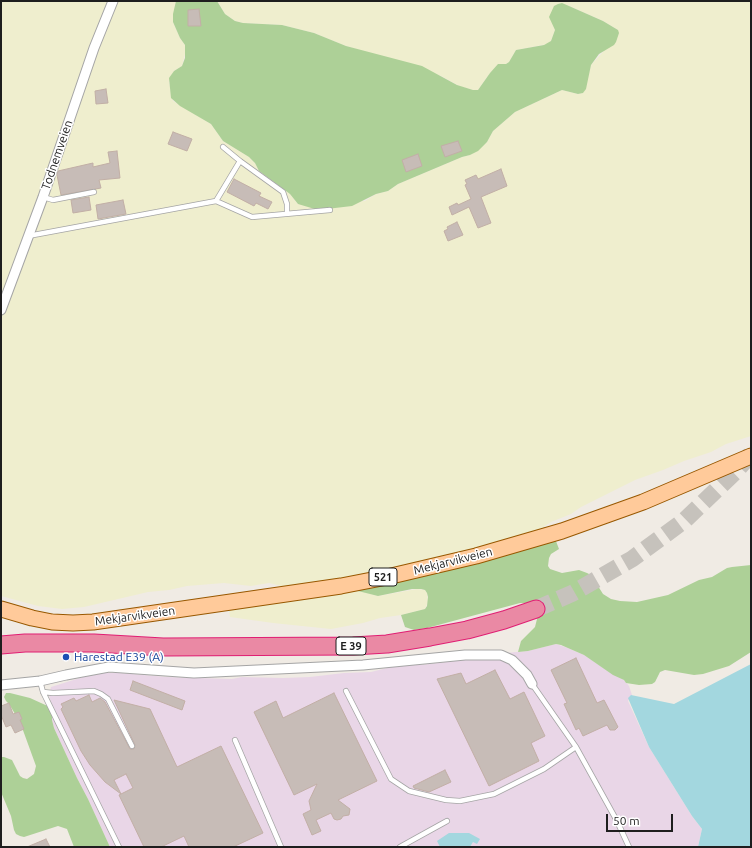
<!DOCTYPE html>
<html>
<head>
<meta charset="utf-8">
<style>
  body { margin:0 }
  #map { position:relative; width:752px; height:848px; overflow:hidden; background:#f0ebe4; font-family:Ubuntu,sans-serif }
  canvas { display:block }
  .frame { position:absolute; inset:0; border:2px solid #1e1e1e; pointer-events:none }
  .scale { position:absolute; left:606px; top:814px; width:67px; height:18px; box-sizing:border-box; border:2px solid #1e1e1e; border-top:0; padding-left:5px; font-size:12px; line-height:14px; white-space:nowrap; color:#1e1e1e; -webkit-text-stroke:3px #fff; paint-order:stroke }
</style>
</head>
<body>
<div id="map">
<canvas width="752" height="848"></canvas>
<div class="frame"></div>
<div class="scale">50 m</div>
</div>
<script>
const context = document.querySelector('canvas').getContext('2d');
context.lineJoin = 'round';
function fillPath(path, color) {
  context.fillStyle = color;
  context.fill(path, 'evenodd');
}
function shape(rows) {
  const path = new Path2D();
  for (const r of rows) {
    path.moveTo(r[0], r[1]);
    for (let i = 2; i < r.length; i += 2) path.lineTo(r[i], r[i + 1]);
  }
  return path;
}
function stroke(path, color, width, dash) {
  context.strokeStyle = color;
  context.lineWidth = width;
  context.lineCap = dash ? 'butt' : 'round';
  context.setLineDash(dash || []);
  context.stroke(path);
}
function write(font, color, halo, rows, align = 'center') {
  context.font = font + ' Ubuntu,sans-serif';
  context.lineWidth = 3;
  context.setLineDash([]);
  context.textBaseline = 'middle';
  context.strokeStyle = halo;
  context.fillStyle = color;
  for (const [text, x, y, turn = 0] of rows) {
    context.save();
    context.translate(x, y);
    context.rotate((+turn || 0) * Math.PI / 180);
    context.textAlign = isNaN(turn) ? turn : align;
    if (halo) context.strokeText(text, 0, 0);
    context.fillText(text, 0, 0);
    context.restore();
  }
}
fillPath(shape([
  [556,644,568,648,584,655,613,674,624,680,629,686,632,695,628,701,649,747,692,816,702,829,698,847,470,847,473,842,479,839,440,847,110,847,88,799,77,778,54,728,52,720,52,708,49,695,51,687,83,677,104,673,120,673,167,677,232,679,242,677,283,678,310,677,344,673,371,672,399,665,421,665,472,659,494,654,528,651]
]), '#e9d6e7');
fillPath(shape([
  [1,1,176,1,173,22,180,38,185,45,185,54,182,66,174,71,169,82,173,101,211,124,223,141,249,157,255,163,259,171,290,194,298,204,365,201,376,194,388,191,398,184,462,157,470,155,487,142,493,131,515,112,562,90,578,94,583,93,591,65,603,52,618,30,603,21,569,6,553,25,555,30,551,41,548,44,516,50,509,62,506,64,502,64,490,73,478,90,473,90,461,87,441,76,346,46,314,33,282,25,243,23,235,21,225,14,217,1,751,1,751,436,726,444,711,452,684,461,663,470,635,480,581,507,571,514,551,522,537,531,358,590,378,596,417,589,425,590,427,593,428,602,425,609,401,615,380,618,363,623,331,629,273,623,230,617,228,604,282,590,281,586,269,583,251,586,224,583,187,586,169,590,148,592,84,607,62,609,38,606,1,596]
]), '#efeece');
fillPath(shape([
  [176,1,217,1,225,14,235,21,243,23,282,25,314,33,346,46,422,66,457,85,473,90,478,90,490,73,498,64,506,64,509,62,516,50,544,45,551,41,555,30,549,17,554,6,558,4,562,3,569,6,603,21,618,30,619,33,616,42,614,45,599,54,591,65,586,89,583,93,578,94,562,90,515,112,493,131,487,142,478,151,470,155,462,157,398,184,388,191,376,194,352,206,318,210,298,204,290,194,259,171,255,163,249,157,223,141,211,124,180,106,171,98,169,78,174,71,182,66,185,58,185,45,180,38,173,22,173,14],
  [545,527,554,536,559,549,551,554,549,558,548,566,550,569,562,573,579,570,587,573,591,575,603,594,611,599,620,601,637,602,668,595,699,580,712,577,727,568,732,567,751,565,751,652,729,666,703,674,694,675,665,670,660,672,655,682,652,684,639,685,626,683,624,680,613,675,584,655,561,645,556,644,528,651,518,652,521,641,535,627,539,611,528,603,520,603,427,628,414,630,405,627,401,615,425,609,427,606,428,597,427,593,425,590,421,589,412,589,378,596,358,591,357,586,418,565,537,531],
  [6,693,10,693,30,698,52,708,52,720,54,728,77,778,88,799,110,847,74,847,67,829,58,826,24,837,20,836,16,834,14,830,11,816,1,792,1,757,4,757,12,760,20,776,23,778,27,779,34,774,36,766,20,722,9,704,6,701,4,697]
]), '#add097');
fillPath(shape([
  [751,664,751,847,698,847,702,829,692,816,649,747,628,698,631,695,674,704],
  [449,833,469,833,480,839,477,844,473,842,470,847,440,847,437,841]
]), '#a3d7df');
const building = shape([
  [199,9,201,26,188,26,188,10,199,9],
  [106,89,108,103,96,104,95,91,106,89],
  [173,132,192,139,187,151,168,144,173,132],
  [458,141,462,151,445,157,441,146,458,141],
  [117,151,120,178,99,180,101,188,61,195,57,175,58,171,93,163,93,167,110,163,108,152,117,151],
  [418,154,422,166,406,172,402,160,418,154],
  [501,169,507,186,481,197,491,223,478,228,469,207,452,215,449,207,457,203,458,205,471,199,465,185,467,184,465,180,476,175,478,179,501,169],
  [234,179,261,193,259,196,272,202,268,209,256,203,254,206,227,192,234,179],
  [89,197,91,210,73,213,71,200,89,197],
  [123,200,126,214,98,219,96,205,123,200],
  [457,222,463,235,448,241,444,231,448,229,447,227,457,222],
  [576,658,597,703,604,700,618,727,615,730,610,730,607,725,583,736,579,728,576,730,564,704,567,703,551,670,576,658],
  [495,670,510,699,524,692,545,736,531,743,539,761,489,786,437,679,461,673,466,684,495,670],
  [133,681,185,701,182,710,130,690,133,681],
  [334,693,377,781,338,800,350,809,349,815,343,816,341,819,337,820,334,819,331,813,316,820,321,831,312,835,303,814,311,810,309,801,317,784,294,795,254,712,276,701,283,718,334,693],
  [89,695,92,702,100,698,105,702,130,749,134,749,135,745,114,700,150,709,177,767,221,746,263,833,233,847,189,847,184,836,161,847,144,847,119,795,121,794,105,782,90,765,81,751,61,709,63,707,61,704,74,698,76,701,89,695],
  [126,774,133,788,121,794,114,780,126,774],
  [9,703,13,714,19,712,22,719,20,720,24,729,15,733,11,725,6,727,1,715,1,706,9,703],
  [445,770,451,782,429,792,414,788,413,786,445,770],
  [46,839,50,847,27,847,46,839]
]);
fillPath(building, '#c7bcb7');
stroke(building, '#c2afa6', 1);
stroke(shape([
  [536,609,573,593,632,559,685,520,737,470,751,454]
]), '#c6c2bc', 17, [17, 8]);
const lane = shape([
  [223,147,240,161,283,192,287,204,287,214],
  [43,197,53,200,94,192],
  [216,201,240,161],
  [28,236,216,201,252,217,330,210],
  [40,681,43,692,119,847],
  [532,684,576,747,617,821,629,847],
  [346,691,391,779,409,791,446,800,460,801,494,794,544,769,576,747],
  [43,692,53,693,94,691,101,694,108,699,132,746],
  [235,740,281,847],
  [400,847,447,821]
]);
const street = shape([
  [1,310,43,197,94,48,113,1],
  [1,685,40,681,66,675,109,667,194,673,363,665,465,655,501,655,512,660,527,675,532,684]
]);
const primary = shape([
  [1,609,32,618,52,622,73,623,93,622,341,586,387,577,476,556,562,531,643,502,751,456]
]);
const highway = shape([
  [1,645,25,643,94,643,163,647,353,646,387,644,430,637,467,630,504,620,536,609]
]);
stroke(lane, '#a5a5a5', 6);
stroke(street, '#a5a5a5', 11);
stroke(primary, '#985800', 17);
stroke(highway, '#e01e73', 19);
stroke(lane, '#fff', 4.5);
stroke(street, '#fff', 9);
stroke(primary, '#ffca9a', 15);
stroke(highway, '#ea89a4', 17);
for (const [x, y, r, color] of [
  [66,657,4,"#1a4fb4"]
]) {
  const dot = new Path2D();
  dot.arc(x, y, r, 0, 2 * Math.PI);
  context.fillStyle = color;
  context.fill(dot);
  stroke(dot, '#fff', 1.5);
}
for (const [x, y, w] of [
  [383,577,28],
  [351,646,30]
]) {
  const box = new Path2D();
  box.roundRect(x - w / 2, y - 9, w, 18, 3);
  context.fillStyle = '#fff';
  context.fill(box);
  stroke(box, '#1e1e1e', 1);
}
write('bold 11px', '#1e1e1e', null, [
  ["521",383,577],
  ["E 39",351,646]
]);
write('12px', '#1e1e1e', '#fff', [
  ["Todnemveien",57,155,-71],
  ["Mekjarvikveien",453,561,-14],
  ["Mekjarvikveien",135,616,-8]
]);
write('12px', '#164399', '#fff', [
  ["Harestad E39 (A)",74,657]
], 'left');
</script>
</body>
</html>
